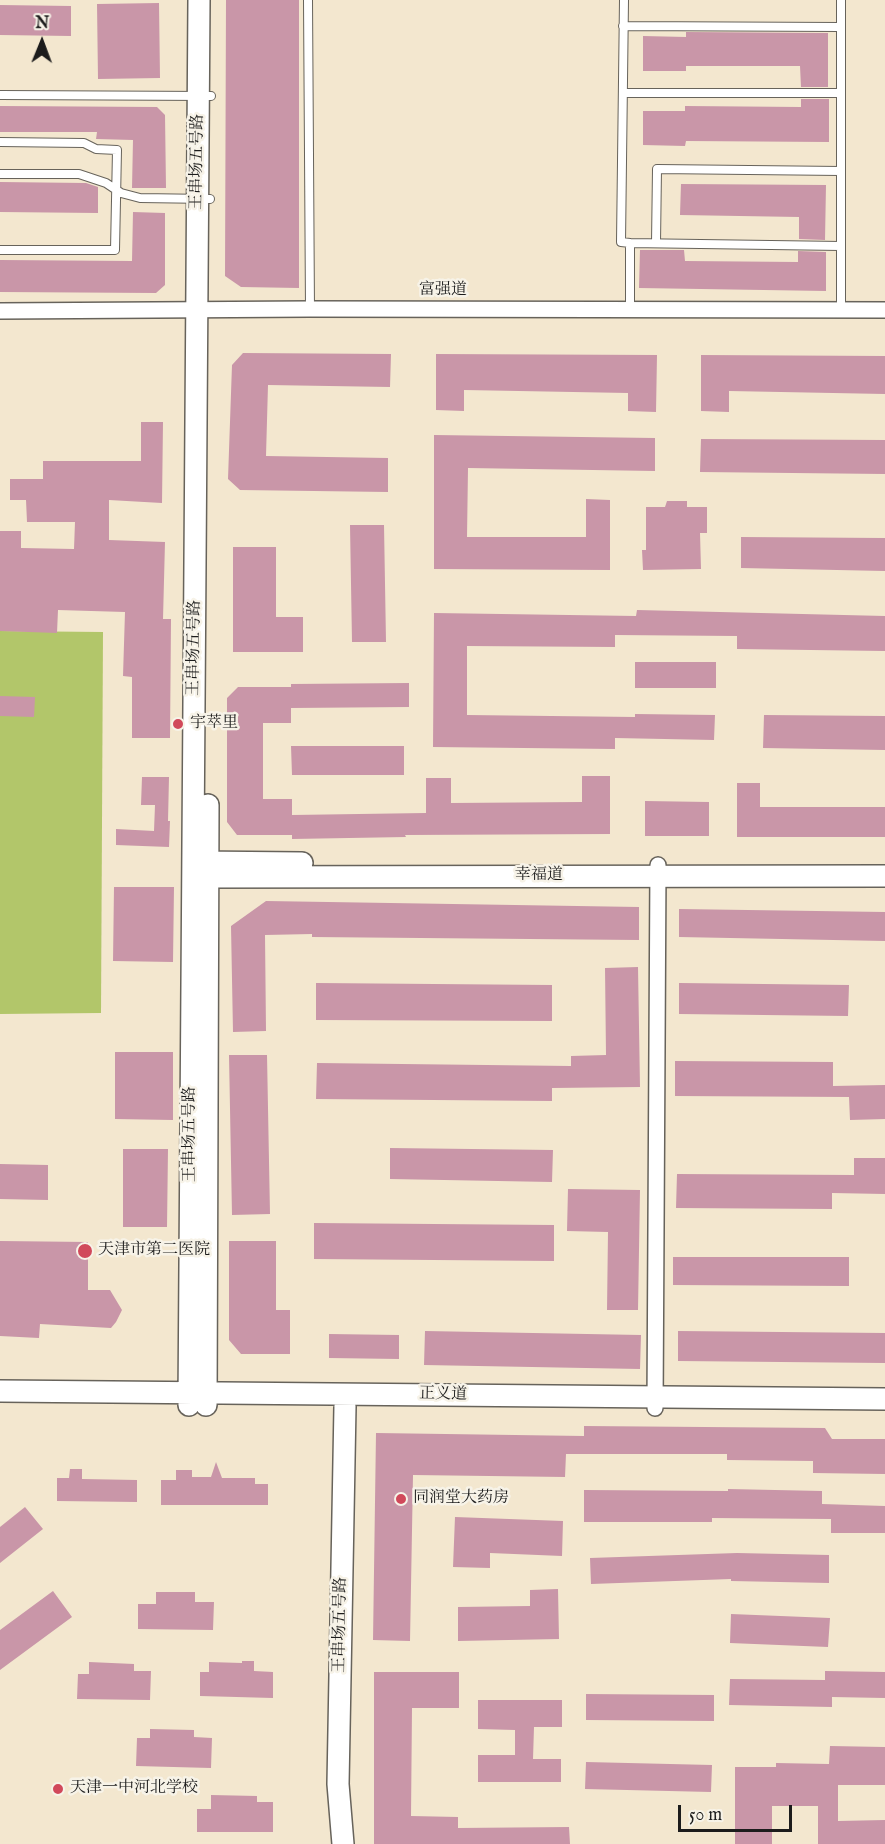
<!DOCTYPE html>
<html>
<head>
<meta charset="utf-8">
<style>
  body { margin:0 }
  #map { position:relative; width:885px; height:1844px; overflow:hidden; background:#f3e7cf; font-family:"IM FELL English",serif }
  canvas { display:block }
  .north { position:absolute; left:12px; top:12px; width:60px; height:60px; -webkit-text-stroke:4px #f7f3e8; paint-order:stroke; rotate:1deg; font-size:16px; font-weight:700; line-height:24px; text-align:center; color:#1c1c1c }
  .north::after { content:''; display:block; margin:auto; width:21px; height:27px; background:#1c1c1c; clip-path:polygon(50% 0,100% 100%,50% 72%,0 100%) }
  .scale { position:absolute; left:678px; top:1805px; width:114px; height:27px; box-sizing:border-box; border:3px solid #1c1c1c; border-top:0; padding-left:8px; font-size:18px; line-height:21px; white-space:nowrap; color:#1c1c1c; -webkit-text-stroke:4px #f7f3e8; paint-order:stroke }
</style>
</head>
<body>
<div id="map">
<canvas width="885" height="1844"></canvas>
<div class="north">N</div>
<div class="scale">50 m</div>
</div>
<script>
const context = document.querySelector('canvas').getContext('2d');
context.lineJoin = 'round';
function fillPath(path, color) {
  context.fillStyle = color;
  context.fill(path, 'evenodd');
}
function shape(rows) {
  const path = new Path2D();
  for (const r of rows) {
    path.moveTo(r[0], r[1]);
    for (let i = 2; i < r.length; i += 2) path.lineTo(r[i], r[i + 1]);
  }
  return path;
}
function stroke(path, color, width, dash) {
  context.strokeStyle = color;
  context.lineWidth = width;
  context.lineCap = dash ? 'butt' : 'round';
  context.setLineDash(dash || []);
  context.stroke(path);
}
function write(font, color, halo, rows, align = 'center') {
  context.font = font + ' "IM FELL English","Noto Serif SC",serif';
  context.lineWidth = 5;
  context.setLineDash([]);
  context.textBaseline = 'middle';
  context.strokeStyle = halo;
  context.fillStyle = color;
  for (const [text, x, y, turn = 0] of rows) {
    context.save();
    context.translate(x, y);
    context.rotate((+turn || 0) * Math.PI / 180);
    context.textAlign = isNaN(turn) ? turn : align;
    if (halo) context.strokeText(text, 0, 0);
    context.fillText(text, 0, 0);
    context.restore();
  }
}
fillPath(shape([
  [0,631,103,632,101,1013,0,1014]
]), '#b2c66a');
fillPath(shape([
  [226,0,299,0,299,288,241,287,225,276],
  [159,3,160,78,98,79,97,4],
  [0,5,71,6,71,36,0,35],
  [686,32,828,33,828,87,801,87,800,66,686,66,686,71,643,71,643,36,686,37],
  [801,99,829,99,829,142,686,141,685,146,643,145,643,111,685,111,685,106,801,107],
  [0,106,157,107,165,115,166,188,132,188,133,140,96,139,97,132,0,132],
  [0,182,86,183,98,187,98,213,0,212],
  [681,184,826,185,825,240,799,239,799,217,680,215],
  [133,212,165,213,165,285,156,293,0,292,0,260,132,261],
  [640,250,684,250,685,261,798,262,798,251,826,252,826,291,639,288],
  [243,353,391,354,390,387,268,385,266,456,388,458,388,492,240,490,228,479,232,365],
  [436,354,657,355,656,412,628,411,628,393,464,390,464,411,436,410],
  [701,355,885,356,885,394,729,391,729,412,701,411],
  [141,422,163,422,162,503,109,500,109,540,165,542,163,619,171,619,170,738,132,738,132,677,123,676,125,612,58,610,57,633,0,631,0,531,21,531,21,548,74,549,75,522,27,522,26,500,10,500,10,479,43,479,43,461,141,461],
  [434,435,655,438,655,471,468,468,467,537,586,537,586,499,610,500,610,570,434,569],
  [701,439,885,440,885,474,700,472],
  [667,501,687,501,687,507,707,507,707,533,700,533,701,569,643,570,642,550,646,550,646,507,665,507],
  [350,525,384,525,386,642,352,642],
  [741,537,885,538,885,571,741,568],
  [233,547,276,547,276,617,303,617,303,652,233,652],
  [637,610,885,616,885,651,737,649,737,636,615,635,615,647,467,646,467,715,635,717,635,714,715,715,714,740,615,738,615,749,433,747,434,613,636,616],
  [635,662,716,662,716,688,635,688],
  [409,683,409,707,291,708,291,723,263,723,263,799,292,799,292,815,426,813,426,778,451,778,451,803,582,802,582,776,610,776,610,834,405,835,406,837,292,839,292,835,237,835,227,822,227,698,238,687,291,687,291,684],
  [0,696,35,697,34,717,0,716],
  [764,715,885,716,885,750,763,748],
  [291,746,404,746,404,775,292,775],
  [142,777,169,777,168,821,170,821,169,847,116,845,116,829,154,831,155,805,141,805],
  [737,783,760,783,760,807,885,807,885,837,737,837],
  [645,801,709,802,709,836,645,836],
  [114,887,174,887,173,962,113,961],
  [266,901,639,907,639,940,312,937,312,934,265,935,266,1031,233,1032,231,926],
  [679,909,885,912,885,941,679,937],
  [638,967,640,1087,552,1088,552,1101,316,1099,317,1063,571,1066,571,1056,606,1055,605,968],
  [316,983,552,985,552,1021,316,1020],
  [679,983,849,985,848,1016,679,1014],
  [115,1052,173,1052,173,1120,115,1119],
  [229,1055,267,1055,270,1214,232,1215],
  [675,1061,833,1062,833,1086,885,1085,885,1119,850,1120,849,1097,675,1096],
  [390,1148,553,1150,552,1182,390,1179],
  [123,1149,168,1149,167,1227,123,1227],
  [854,1158,885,1158,885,1194,832,1193,832,1209,676,1208,677,1174,854,1175],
  [0,1164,48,1165,48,1200,0,1199],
  [568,1189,640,1190,638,1310,607,1310,608,1232,567,1231],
  [314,1223,554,1225,554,1261,314,1259],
  [0,1241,88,1242,88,1290,110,1290,122,1310,116,1322,111,1328,40,1324,39,1338,0,1336],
  [229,1241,276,1241,276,1310,290,1310,290,1354,241,1354,229,1340],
  [673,1257,849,1257,849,1286,673,1285],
  [425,1331,641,1335,640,1369,424,1365],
  [678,1331,885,1333,885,1363,678,1361],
  [329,1334,399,1335,399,1359,329,1358],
  [584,1426,825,1428,832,1439,885,1439,885,1474,813,1473,813,1461,727,1460,727,1454,566,1454,565,1477,413,1475,410,1641,373,1640,376,1433,584,1436],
  [216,1462,222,1478,255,1478,255,1484,268,1484,268,1505,161,1505,161,1480,176,1480,176,1470,192,1470,192,1477,211,1477],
  [70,1469,82,1469,82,1479,137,1480,137,1502,57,1501,57,1478,69,1478],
  [728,1489,822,1491,822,1504,885,1506,885,1533,831,1533,831,1519,712,1518,712,1522,584,1522,584,1490,728,1491],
  [25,1507,43,1529,0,1563,0,1527],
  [455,1517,563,1521,562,1556,490,1553,490,1568,453,1567],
  [737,1553,829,1555,829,1583,731,1581,731,1579,591,1584,590,1558],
  [558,1589,559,1639,458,1641,458,1607,530,1606,530,1590],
  [53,1591,72,1617,0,1670,0,1630],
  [156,1592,195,1592,195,1602,214,1602,213,1630,138,1629,138,1604,156,1604],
  [731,1614,830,1618,828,1647,730,1643],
  [242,1661,254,1661,254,1671,273,1672,273,1698,200,1696,200,1672,209,1672,209,1662,242,1663],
  [89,1662,134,1664,134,1671,151,1671,150,1700,77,1699,78,1674,89,1674],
  [825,1671,885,1672,885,1698,832,1697,832,1707,729,1705,730,1679,825,1680],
  [374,1672,459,1672,459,1708,412,1708,411,1816,458,1817,458,1828,569,1827,570,1844,374,1844],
  [586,1694,714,1695,714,1721,586,1720],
  [478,1700,562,1700,562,1727,534,1727,533,1759,561,1759,561,1782,478,1782,478,1755,515,1755,515,1730,478,1729],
  [150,1729,194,1730,194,1737,212,1738,211,1768,136,1766,137,1738,150,1738],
  [830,1746,885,1747,885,1785,838,1785,838,1821,885,1820,885,1844,818,1844,818,1806,772,1806,772,1844,735,1844,735,1767,776,1767,776,1763,829,1764],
  [586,1762,712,1765,711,1792,585,1789],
  [211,1795,257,1796,257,1802,273,1802,273,1832,197,1832,197,1809,211,1809]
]), '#c996a8');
const lane = shape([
  [308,0,310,309],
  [624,0,621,242,630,243],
  [841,0,841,310],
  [623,26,841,27],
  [623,93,841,93],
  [0,95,211,96],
  [0,142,84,143,96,149,117,150,115,250,0,250],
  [0,174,79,174,106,183,121,193,140,198,210,199],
  [656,243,657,169,841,171],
  [630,309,630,243,841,246]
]);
const street = shape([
  [0,311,310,309,885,310],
  [655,1408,658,865]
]);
const secondary = shape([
  [196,862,302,863],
  [196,877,885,876],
  [0,1391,885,1399],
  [189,1405,199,0],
  [206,1405,208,805],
  [343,1844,338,1784,345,1406]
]);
stroke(lane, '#67635b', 10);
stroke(street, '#67635b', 18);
stroke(secondary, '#67635b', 24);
stroke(lane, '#fff', 8);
stroke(street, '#fff', 15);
stroke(secondary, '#fff', 21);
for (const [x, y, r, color] of [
  [178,724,6,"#d1495b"],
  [85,1251,8,"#d1495b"],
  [401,1499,6,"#d1495b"],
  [58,1789,6,"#d1495b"]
]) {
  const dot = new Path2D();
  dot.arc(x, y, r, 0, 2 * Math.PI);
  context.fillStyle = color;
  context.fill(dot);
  stroke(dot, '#f7f3e8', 2);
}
write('16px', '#1c1c1c', '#f7f3e8', [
  ["王串场五号路",198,162,-89],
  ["富强道",443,291],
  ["王串场五号路",195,648,-89],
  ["幸福道",539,876],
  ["王串场五号路",191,1134,-90],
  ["正义道",443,1395,1],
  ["王串场五号路",341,1625,-89]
]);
write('16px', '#1c1c1c', '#f7f3e8', [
  ["宇萃里",190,724],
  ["天津市第二医院",98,1251],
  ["同润堂大药房",413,1499],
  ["天津一中河北学校",70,1789]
], 'left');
</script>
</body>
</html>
